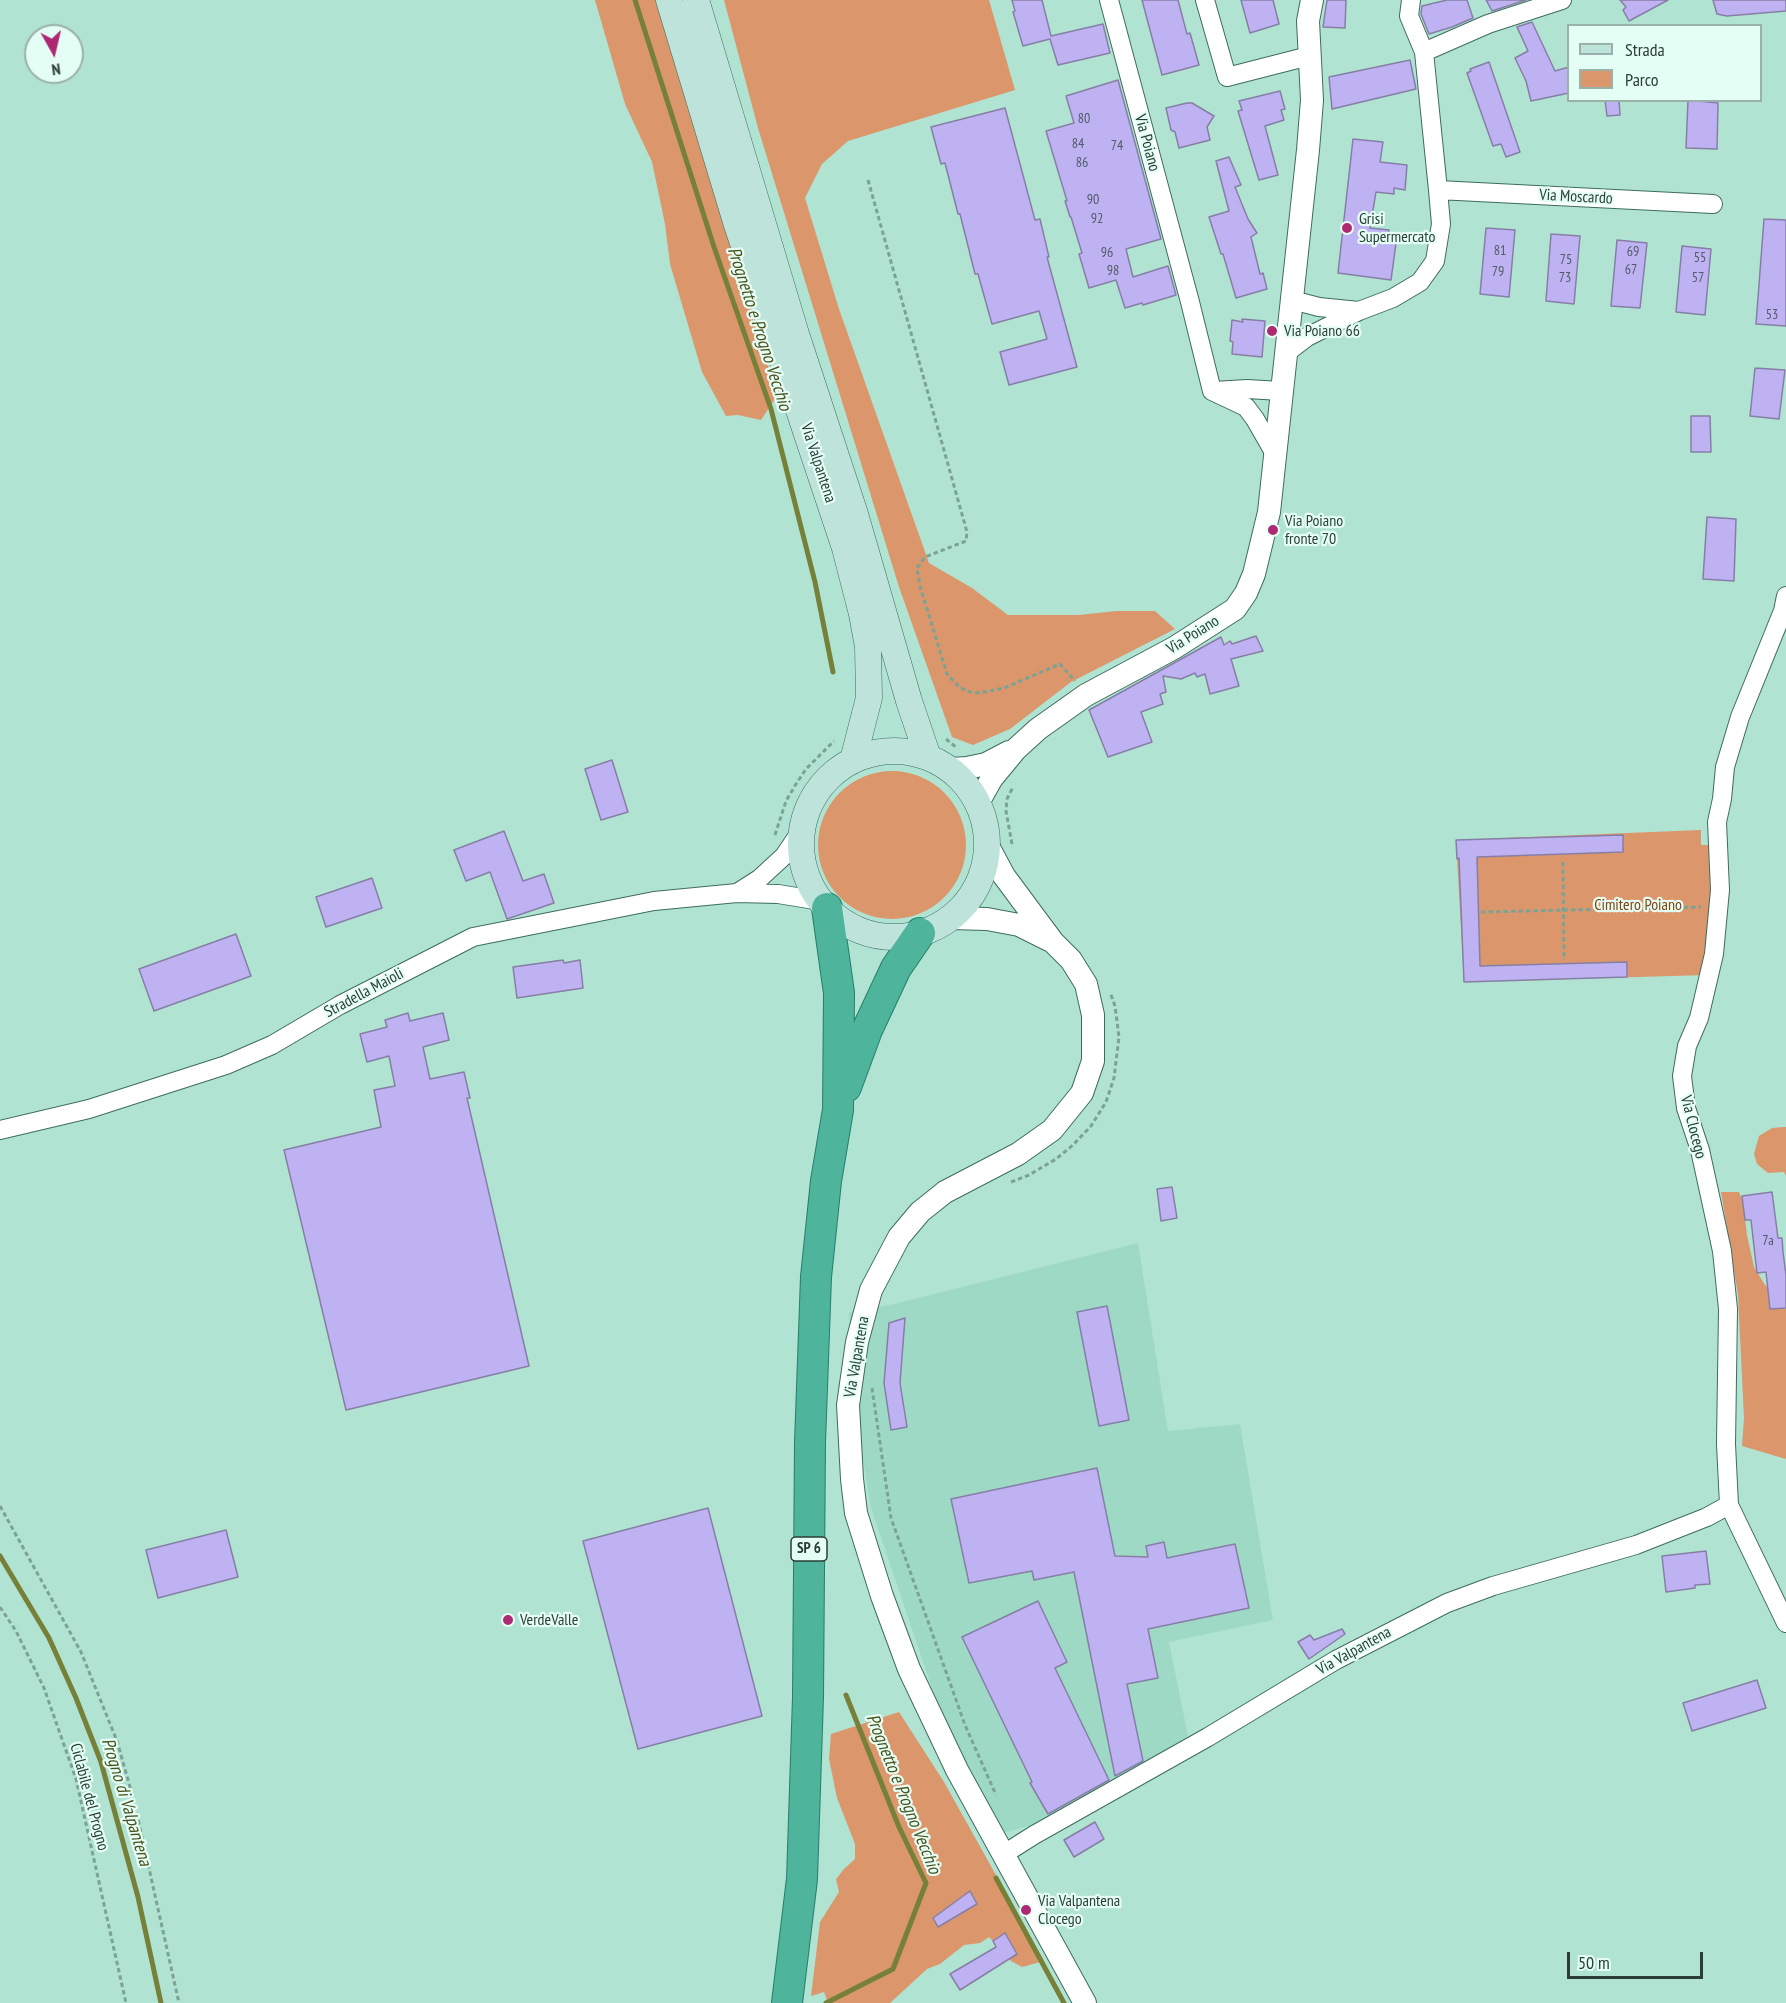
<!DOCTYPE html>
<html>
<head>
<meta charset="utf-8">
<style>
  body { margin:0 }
  #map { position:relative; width:1786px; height:2003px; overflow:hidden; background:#b1e3d3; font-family:"PT Sans Narrow",sans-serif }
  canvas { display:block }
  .legend { position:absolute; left:1567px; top:24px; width:195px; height:78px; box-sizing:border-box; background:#e5fef5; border:2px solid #9ab1a9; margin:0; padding:8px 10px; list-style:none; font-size:18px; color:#2a3e37 }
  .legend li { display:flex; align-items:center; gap:12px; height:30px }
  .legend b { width:30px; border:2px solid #9ab1a9 }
  .north { position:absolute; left:24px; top:24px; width:60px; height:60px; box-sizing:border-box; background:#e5fef5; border:2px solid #9ab1a9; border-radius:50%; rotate:172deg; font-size:16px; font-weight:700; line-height:24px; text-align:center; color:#2a3e37 }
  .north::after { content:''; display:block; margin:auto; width:21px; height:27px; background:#ae2971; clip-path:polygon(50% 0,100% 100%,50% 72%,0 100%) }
  .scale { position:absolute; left:1567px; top:1952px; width:136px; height:27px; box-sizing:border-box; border:3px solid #2a3e37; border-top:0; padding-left:8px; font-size:18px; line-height:21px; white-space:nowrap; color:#2a3e37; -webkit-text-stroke:4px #e5fef5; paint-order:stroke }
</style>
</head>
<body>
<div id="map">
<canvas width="1786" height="2003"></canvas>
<ul class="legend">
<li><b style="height:8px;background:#bde3da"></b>Strada</li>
<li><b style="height:16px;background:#dc966b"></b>Parco</li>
</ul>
<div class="north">N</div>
<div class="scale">50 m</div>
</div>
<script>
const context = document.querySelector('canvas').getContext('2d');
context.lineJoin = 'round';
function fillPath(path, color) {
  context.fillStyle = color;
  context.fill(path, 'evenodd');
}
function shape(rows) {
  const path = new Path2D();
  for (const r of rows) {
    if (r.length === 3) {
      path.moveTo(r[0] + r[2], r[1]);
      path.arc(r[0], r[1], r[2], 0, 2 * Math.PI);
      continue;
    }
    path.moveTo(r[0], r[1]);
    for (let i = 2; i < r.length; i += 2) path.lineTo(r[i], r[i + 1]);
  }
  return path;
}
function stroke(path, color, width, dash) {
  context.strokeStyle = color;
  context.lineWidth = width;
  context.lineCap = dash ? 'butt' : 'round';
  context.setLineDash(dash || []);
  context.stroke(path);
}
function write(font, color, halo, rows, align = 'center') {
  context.font = font + ' "PT Sans Narrow",sans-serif';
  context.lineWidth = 4.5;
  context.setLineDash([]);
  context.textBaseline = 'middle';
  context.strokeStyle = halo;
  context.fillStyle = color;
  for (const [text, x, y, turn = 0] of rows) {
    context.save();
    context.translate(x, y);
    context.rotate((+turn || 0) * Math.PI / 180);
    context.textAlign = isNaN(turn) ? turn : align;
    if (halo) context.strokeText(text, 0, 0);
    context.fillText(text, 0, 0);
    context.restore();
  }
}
fillPath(shape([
  [1138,1243,1168,1431,1240,1424,1273,1620,1169,1642,1188,1736,1145,1765,1047,1821,1003,1833,944,1724,871,1508,851,1389,849,1312,890,1305]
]), '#9ed9c6');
fillPath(shape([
  [595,0,659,0,703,140,777,396,761,420,738,415,726,416,702,372,670,264,665,224,652,162,625,104],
  [724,0,989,0,1015,90,848,141,822,164,805,198,839,309,929,563,972,588,1008,615,1079,615,1116,611,1155,611,1175,629,1071,682,1010,729,973,745,952,737,899,587,758,128],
  [892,845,74],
  [1701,830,1701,845,1709,845,1711,901,1707,975,1464,982,1456,840],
  [1783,1127,1786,1127,1786,1176,1784,1172,1768,1173,1757,1164,1754,1154,1759,1136,1772,1128],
  [1721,1192,1739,1192,1743,1202,1747,1235,1754,1267,1765,1285,1780,1296,1786,1295,1786,1459,1742,1446,1744,1418,1738,1295],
  [899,1712,944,1782,1044,1961,1022,1967,1011,1961,989,1937,980,1943,964,1945,940,1964,927,1969,890,2003,828,2003,824,1992,811,1996,820,1922,839,1892,836,1879,844,1869,855,1859,855,1844,837,1798,829,1759,831,1734]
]), '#dc966b');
stroke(shape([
  [635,0,714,247,771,409,815,582,833,672],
  [0,1556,49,1638,76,1698,101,1762,138,1897,161,2003],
  [996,1878,1064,2003],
  [826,2003,893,1969,926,1883,899,1827,846,1695]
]), '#768038', 5);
const building = shape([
  [1012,0,1042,0,1051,36,1103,24,1110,53,1058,65,1050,39,1023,46,1013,12,1015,11,1012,0],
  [1142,0,1178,0,1187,34,1190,33,1199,65,1162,75,1142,0],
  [1241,0,1273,0,1279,24,1250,33,1241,0],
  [1327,0,1346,0,1345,28,1323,27,1327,0],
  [1447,0,1467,0,1473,18,1452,27,1429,34,1421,14,1422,6,1447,0],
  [1486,0,1526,0,1492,11,1486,0],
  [1620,0,1668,0,1629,21,1623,10,1626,7,1620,0],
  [1713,0,1786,0,1786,11,1727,16,1717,14,1713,0],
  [1532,22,1555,71,1569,67,1569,93,1531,101,1526,81,1515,58,1528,51,1517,27,1532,22],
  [1410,60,1416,89,1332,109,1329,77,1410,60],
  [1489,62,1520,152,1506,157,1501,144,1493,146,1467,73,1471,71,1470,69,1489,62],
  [1118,80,1161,239,1126,249,1133,277,1168,266,1176,295,1143,305,1142,303,1125,308,1116,280,1089,288,1079,254,1082,253,1071,217,1070,217,1065,201,1067,201,1046,131,1074,123,1066,96,1118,80],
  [1280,91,1285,109,1281,110,1284,120,1265,126,1278,175,1259,180,1238,111,1242,110,1239,101,1280,91],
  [1605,100,1619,100,1620,115,1607,116,1605,100],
  [1688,100,1718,103,1717,149,1686,148,1688,100],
  [1187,103,1192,103,1214,116,1207,127,1210,140,1179,148,1175,132,1171,130,1166,108,1187,103],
  [1005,108,1035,220,1040,219,1049,257,1047,257,1077,367,1009,385,1000,352,1047,339,1039,311,992,324,978,274,975,274,960,214,958,214,945,163,941,164,931,127,1005,108],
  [1353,139,1383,142,1380,162,1407,165,1405,190,1394,188,1394,194,1376,192,1370,228,1389,230,1388,235,1397,236,1391,280,1338,273,1353,139],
  [1229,157,1241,185,1235,187,1248,219,1257,233,1251,237,1260,274,1263,273,1267,289,1236,298,1223,254,1221,254,1209,217,1229,211,1216,161,1229,157],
  [1764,219,1786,220,1786,326,1756,324,1764,219],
  [1486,228,1515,230,1509,297,1480,294,1486,228],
  [1551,234,1580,236,1574,304,1546,301,1551,234],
  [1617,240,1647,243,1640,308,1611,306,1617,240],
  [1682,246,1711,249,1705,315,1676,312,1682,246],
  [1242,319,1265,321,1262,357,1232,354,1233,342,1230,341,1232,320,1243,322,1242,319],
  [1755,368,1785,370,1779,419,1750,416,1755,368],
  [1691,416,1710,416,1711,452,1691,452,1691,416],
  [1707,517,1736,519,1734,581,1703,579,1707,517],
  [1256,636,1263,651,1231,659,1239,686,1210,694,1205,674,1197,677,1195,673,1181,679,1163,676,1166,692,1160,694,1163,704,1141,712,1152,742,1108,757,1089,710,1221,637,1224,645,1230,641,1232,644,1256,636],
  [612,760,628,812,601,820,585,769,612,760],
  [504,831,523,881,544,874,554,903,507,919,490,872,466,881,454,850,504,831],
  [1623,835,1623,852,1477,857,1480,966,1627,962,1627,977,1464,982,1459,858,1457,859,1456,840,1623,835],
  [372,878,382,908,326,927,316,897,372,878],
  [236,934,251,976,154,1011,139,969,236,934],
  [563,960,564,963,580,960,583,988,517,998,513,967,563,960],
  [408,1013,410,1021,443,1013,449,1040,423,1047,430,1079,464,1072,470,1098,467,1098,529,1366,346,1410,284,1150,381,1127,374,1090,395,1086,389,1056,367,1062,360,1034,387,1027,385,1020,408,1013],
  [1172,1187,1177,1218,1161,1221,1157,1189,1172,1187],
  [1772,1192,1778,1238,1782,1238,1783,1252,1786,1275,1786,1308,1770,1309,1766,1272,1757,1273,1751,1220,1745,1220,1742,1196,1772,1192],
  [1107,1306,1129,1420,1099,1426,1077,1312,1107,1306],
  [905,1318,900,1383,907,1427,891,1430,884,1383,889,1323,905,1318],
  [1097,1468,1115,1556,1148,1557,1146,1546,1164,1542,1167,1558,1235,1544,1249,1608,1148,1629,1158,1678,1127,1684,1143,1761,1115,1776,1074,1572,1034,1580,1032,1571,969,1583,951,1499,1097,1468],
  [708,1508,762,1716,638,1749,583,1541,708,1508],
  [226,1530,238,1577,158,1598,146,1550,226,1530],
  [1706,1551,1710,1584,1695,1585,1695,1588,1666,1592,1662,1556,1706,1551],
  [1038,1601,1067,1662,1055,1668,1109,1780,1048,1814,1030,1783,1032,1782,962,1637,1038,1601],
  [1342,1629,1345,1634,1309,1659,1298,1642,1310,1635,1314,1640,1342,1629],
  [1757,1680,1766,1708,1692,1731,1683,1703,1757,1680],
  [1095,1822,1104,1839,1074,1857,1064,1840,1095,1822],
  [970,1891,977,1904,938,1927,933,1918,970,1891],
  [1005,1933,1017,1954,960,1990,950,1974,996,1947,993,1941,1005,1933]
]);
fillPath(building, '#beb2f3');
stroke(building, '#867fa5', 1.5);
const minor = shape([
  [1109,0,1190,302,1212,391],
  [1205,0,1227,77,1309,56],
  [1424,52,1488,24,1562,0],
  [1438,190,1713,204],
  [1292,300,1319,307,1359,311],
  [1286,353,1307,337,1359,311,1393,298,1420,282,1435,261,1441,224,1438,190,1424,52,1409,16,1411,0],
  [1212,391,1246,407,1255,419,1275,454],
  [1214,391,1247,389,1281,391],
  [1786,596,1783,611,1740,717,1725,767,1722,799,1717,822,1720,890,1714,954,1699,1018,1687,1046,1682,1076,1686,1108,1700,1150,1722,1251,1728,1309,1726,1444,1729,1505,1786,1623],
  [737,893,759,879,784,856,801,831],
  [0,1130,89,1109,226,1065,272,1045,340,1005,473,937,654,901,737,893,778,894,821,901],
  [1004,1854,1034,1835,1208,1737,1336,1660,1447,1603,1493,1586,1636,1545,1707,1517,1729,1505]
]);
const tertiary = shape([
  [950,769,967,768,986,764,1009,752],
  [978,803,992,778,1016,749,1038,729,1086,695,1174,648,1235,609,1246,593,1254,574,1269,512,1308,150,1312,100,1308,21,1312,0],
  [988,846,1004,876,1053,942,1071,960,1086,984,1093,1015,1093,1061,1082,1093,1052,1130,1018,1154,945,1192,920,1212,899,1237,871,1290,857,1342,848,1405,852,1479,856,1513,882,1596,909,1669,957,1770,1085,2003],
  [950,918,987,919,1019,925,1049,940]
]);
const secondary = shape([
  [669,0,737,225,845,548,862,614,868,647,869,698,853,760],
  [696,0,796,334,855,514,909,701,928,757],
  [894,844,93]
]);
const trunk = shape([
  [846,1087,867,1030,896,968,920,933],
  [787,2003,802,1879,808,1697,810,1443,816,1277,826,1181,838,1110,839,993,827,908]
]);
stroke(minor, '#3d6c5e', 20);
stroke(tertiary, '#3d6c5e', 24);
stroke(secondary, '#3d6c5e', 27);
stroke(trunk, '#257f69', 32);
stroke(shape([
  [868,180,967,532,966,541,925,557,917,568,920,586,947,674,959,687,970,692,980,693,1004,688,1060,664,1075,681],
  [946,739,957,748],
  [775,835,786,801,796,784,806,769,834,741],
  [1012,844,1006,811,1007,799,1013,787],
  [1563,862,1564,960],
  [1481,912,1701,907],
  [1011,1182,1029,1175,1056,1159,1073,1145,1091,1126,1106,1102,1114,1078,1119,1037,1115,1006,1110,992],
  [872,1388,891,1518,965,1725,996,1795],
  [0,1506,81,1652,117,1741,134,1801,179,2003],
  [0,1607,16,1631,44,1688,76,1779,126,2003]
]), '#7ca295', 3, [4.5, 3]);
stroke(minor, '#fff', 18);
stroke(tertiary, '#fff', 22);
stroke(secondary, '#bde3da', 26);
stroke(trunk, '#4eb49c', 30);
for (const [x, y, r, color] of [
  [1347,228,6,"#ae2971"],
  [1272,331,6,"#ae2971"],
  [1273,530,6,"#ae2971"],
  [508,1620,6,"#ae2971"],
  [1026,1910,6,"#ae2971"]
]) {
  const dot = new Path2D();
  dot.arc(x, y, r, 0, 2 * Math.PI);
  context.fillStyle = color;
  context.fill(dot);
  stroke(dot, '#e5fef5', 2);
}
write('14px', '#4f5b66', null, [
  ["80",1084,119],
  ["84",1078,144],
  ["74",1117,146],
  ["86",1082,163],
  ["90",1093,200],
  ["92",1097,219],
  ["81",1500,251],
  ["69",1633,252],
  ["96",1107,253],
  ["55",1700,258],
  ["75",1566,260],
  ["67",1631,270],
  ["98",1113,271],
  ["79",1498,272],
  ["73",1565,278],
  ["57",1698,278],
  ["53",1772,315],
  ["7a",1768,1241]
]);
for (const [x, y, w] of [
  [809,1549,36]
]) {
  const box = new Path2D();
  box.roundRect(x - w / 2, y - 12, w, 24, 4.5);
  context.fillStyle = '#e5fef5';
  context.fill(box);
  stroke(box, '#2a3e37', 1.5);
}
write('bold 15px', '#2a3e37', null, [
  ["SP 6",809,1549]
]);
write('16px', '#2a3e37', '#e5fef5', [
  ["Via Poiano",1147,143,75],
  ["Via Moscardo",1576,197,3],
  ["Via Valpantena",818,463,72],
  ["Via Poiano",1193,635,-32],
  ["Stradella Maioli",364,993,-28],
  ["Via Clocego",1693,1127,76],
  ["Via Valpantena",857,1357,-80],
  ["Via Valpantena",1354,1651,-29],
  ["Ciclabile del Progno",89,1797,75]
]);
write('16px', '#2a3e37', '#e5fef5', [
  ["Grisi",1359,219],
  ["Supermercato",1359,237],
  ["Via Poiano 66",1284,331],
  ["Via Poiano",1285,521],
  ["fronte 70",1285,539],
  ["VerdeValle",520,1620],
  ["Via Valpantena",1038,1901],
  ["Clocego",1038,1919]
], 'left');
write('16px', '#86430f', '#e5fef5', [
  ["Cimitero Poiano",1638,905]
]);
write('italic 18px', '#4c501c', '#e5fef5', [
  ["Prognetto e Progno Vecchio",759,329,72],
  ["Prognetto e Progno Vecchio",903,1794,68],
  ["Progno di Valpantena",126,1802,73]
]);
</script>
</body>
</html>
